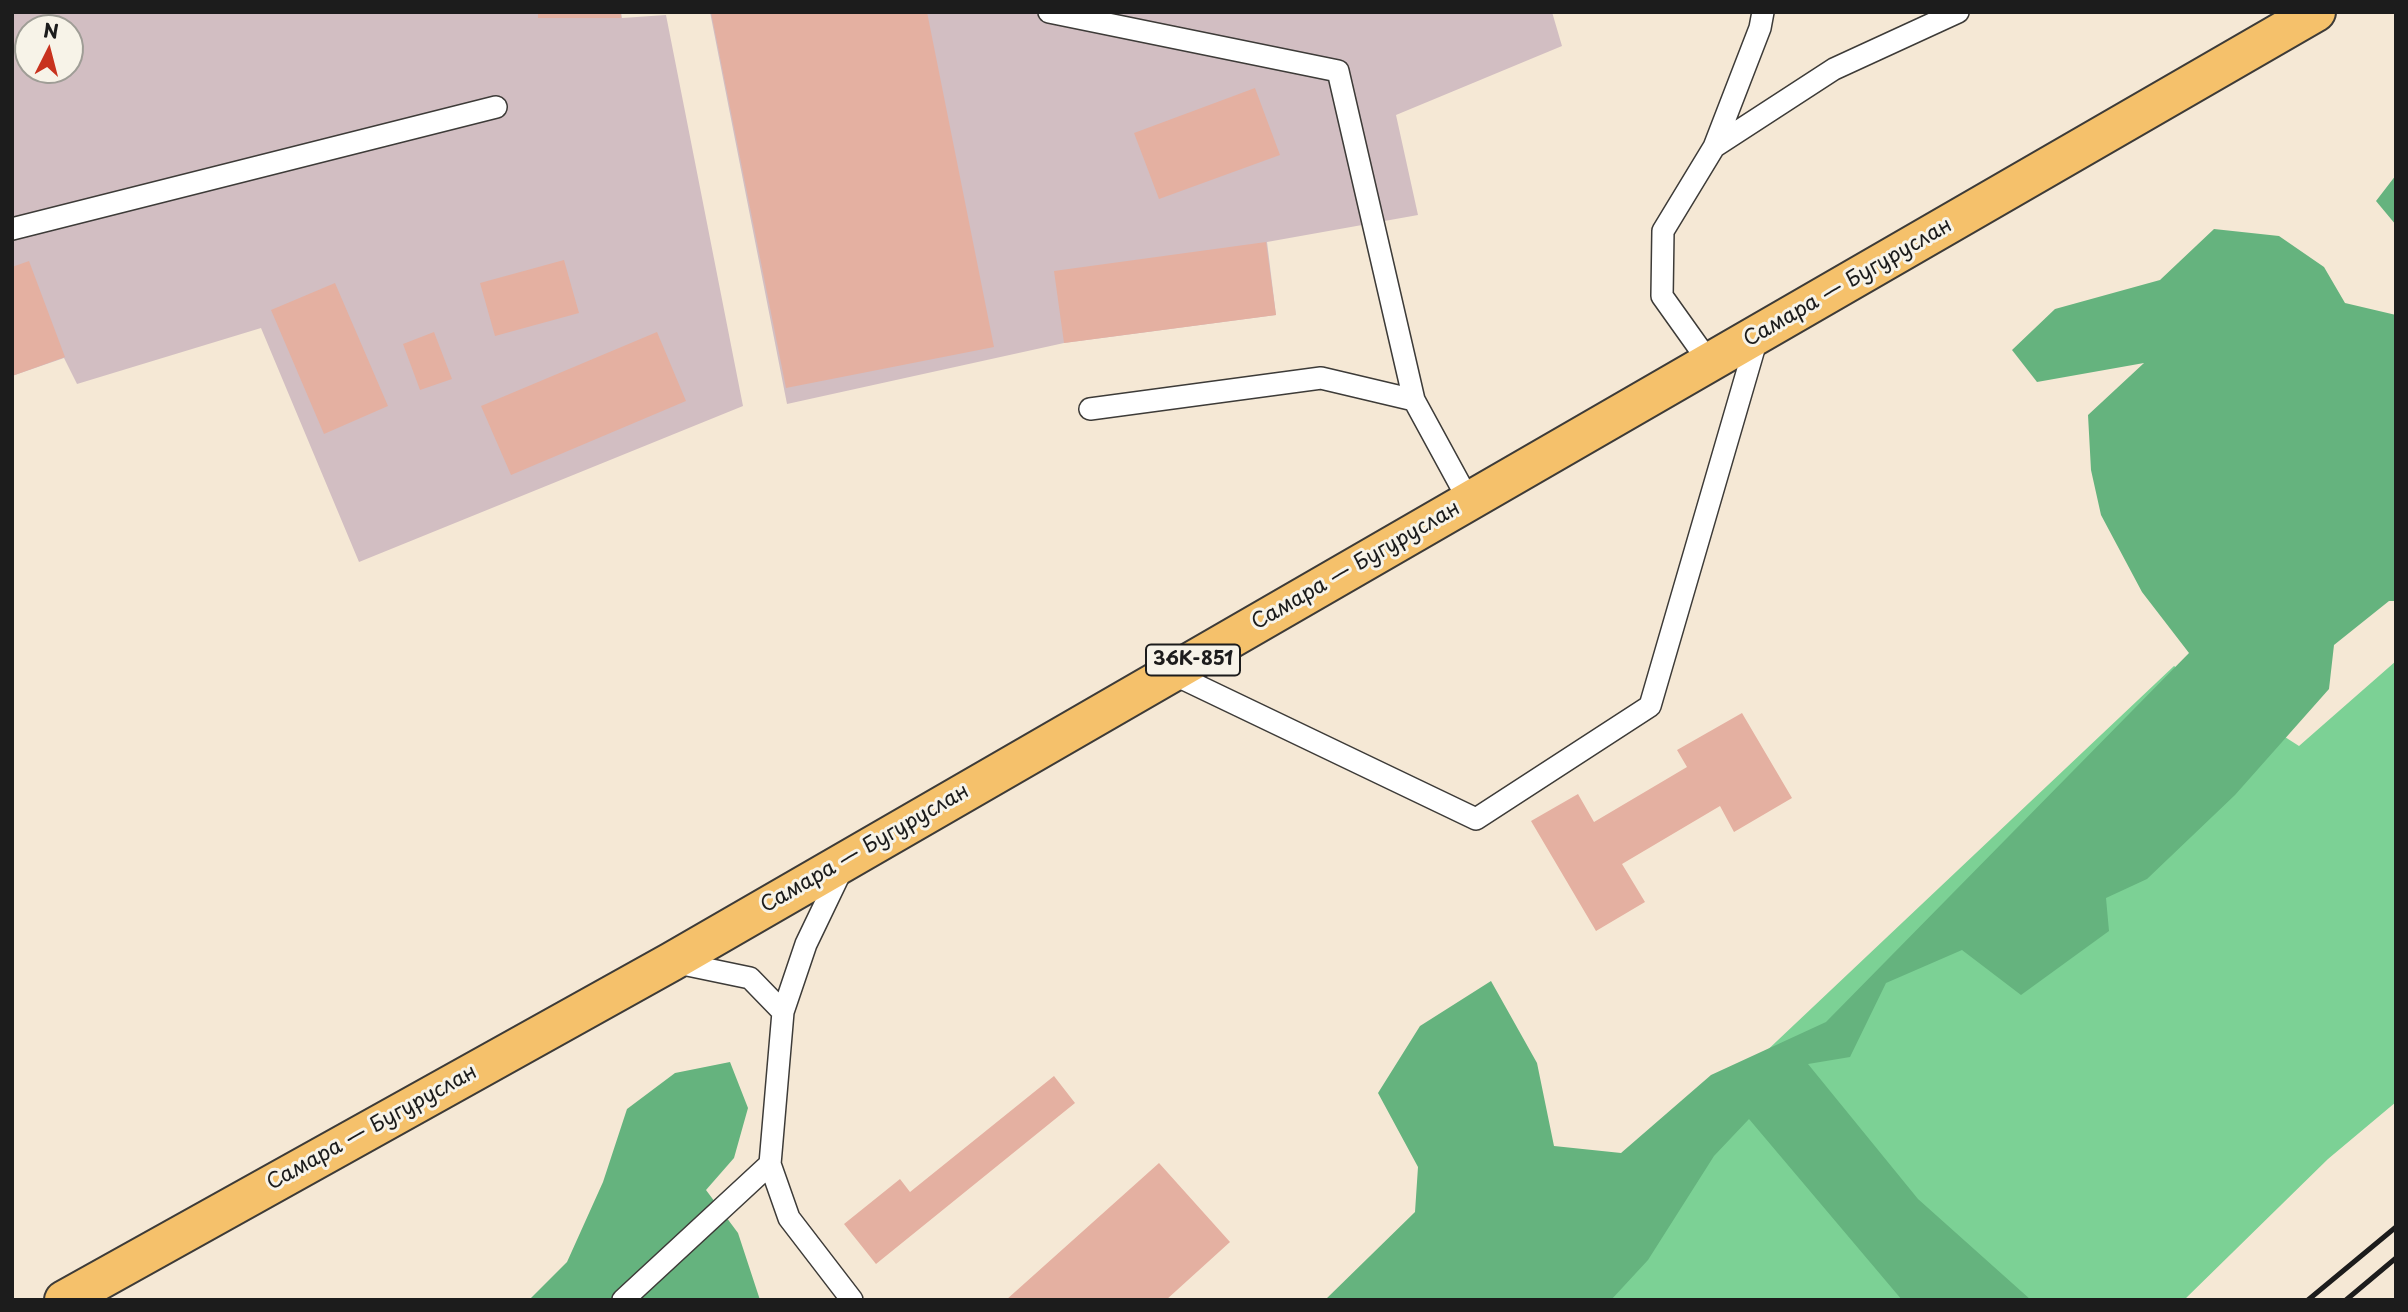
<!DOCTYPE html>
<html>
<head>
<meta charset="utf-8">
<style>
  body { margin:0 }
  #map { position:relative; width:2408px; height:1312px; overflow:hidden; background:#f5e8d5; font-family:"Playpen Sans",sans-serif }
  canvas { display:block }
  .frame { position:absolute; inset:0; border:14px solid #1c1c1c; pointer-events:none }
  .north { position:absolute; left:14px; top:14px; width:70px; height:70px; box-sizing:border-box; background:#f7f3e8; border:2px solid #9f9d96; border-radius:50%; rotate:6deg; font-size:19px; font-weight:700; line-height:28px; text-align:center; color:#1c1c1c }
  .north::after { content:''; display:block; margin:auto; width:24px; height:32px; background:#c8321e; clip-path:polygon(50% 0,100% 100%,50% 72%,0 100%) }
</style>
</head>
<body>
<div id="map">
<canvas width="2408" height="1312"></canvas>
<div class="frame"></div>
<div class="north">N</div>
</div>
<script>
const context = document.querySelector('canvas').getContext('2d');
context.lineJoin = 'round';
function fillPath(path, color) {
  context.fillStyle = color;
  context.fill(path, 'evenodd');
}
function shape(rows) {
  const path = new Path2D();
  for (const r of rows) {
    path.moveTo(r[0], r[1]);
    for (let i = 2; i < r.length; i += 2) path.lineTo(r[i], r[i + 1]);
  }
  return path;
}
function stroke(path, color, width, dash) {
  context.strokeStyle = color;
  context.lineWidth = width;
  context.lineCap = dash ? 'butt' : 'round';
  context.setLineDash(dash || []);
  context.stroke(path);
}
function write(font, color, halo, rows, align = 'center') {
  context.font = font + ' "Playpen Sans",sans-serif';
  context.lineWidth = 6;
  context.setLineDash([]);
  context.textBaseline = 'middle';
  context.strokeStyle = halo;
  context.fillStyle = color;
  for (const [text, x, y, turn = 0] of rows) {
    context.save();
    context.translate(x, y);
    context.rotate((+turn || 0) * Math.PI / 180);
    context.textAlign = isNaN(turn) ? turn : align;
    if (halo) context.strokeText(text, 0, 0);
    context.fillText(text, 0, 0);
    context.restore();
  }
}
fillPath(shape([
  [12,12,621,12,622,18,666,15,743,406,359,562,261,328,77,384,64,358,12,376],
  [28,28,70,28,70,70,28,70],
  [710,12,1552,12,1562,46,1396,115,1418,215,1267,242,1276,315,1064,343,787,404]
]), '#d2bec2');
fillPath(shape([
  [2396,661,2396,1102,2328,1159,2184,1300,1543,1300,1687,1126,2174,666,2299,746]
]), '#7cd195');
fillPath(shape([
  [2396,175,2396,225,2376,201],
  [2214,229,2279,236,2324,267,2345,303,2396,315,2396,601,2389,601,2334,645,2329,689,2235,795,2147,879,2106,898,2109,931,2021,995,1962,950,1886,983,1850,1057,1808,1064,1918,1199,2031,1300,1902,1300,1749,1119,1714,1156,1648,1260,1611,1300,1325,1300,1415,1212,1418,1167,1378,1093,1420,1026,1491,981,1537,1063,1554,1146,1621,1153,1711,1075,1826,1022,2189,653,2142,592,2101,515,2091,470,2088,415,2144,363,2037,382,2012,350,2055,309,2160,280],
  [730,1062,748,1108,734,1158,706,1190,738,1233,760,1300,529,1300,567,1262,603,1182,627,1109,675,1073]
]), '#65b37e');
fillPath(shape([
  [538,12,621,12,621,18,538,18],
  [711,12,927,12,994,347,786,388],
  [1255,88,1280,155,1159,199,1134,133],
  [1266,242,1276,315,1064,343,1054,271],
  [564,260,579,313,495,336,480,283],
  [29,261,65,357,12,376,12,267],
  [335,283,388,406,324,434,271,310],
  [434,332,452,379,420,390,403,344],
  [657,332,686,401,511,475,481,406],
  [1742,713,1792,798,1734,832,1720,806,1622,864,1645,902,1596,931,1531,821,1578,794,1594,822,1687,767,1677,750],
  [1054,1076,1075,1103,876,1264,844,1224,900,1179,910,1192],
  [1159,1163,1230,1242,1166,1300,1006,1300]
]), '#e4b0a1');
const lane = shape([
  [1049,12,1338,71,1414,400,1469,501],
  [1714,147,1760,28,1763,12],
  [12,229,496,107],
  [1709,362,1662,296,1663,231,1714,147,1834,69,1958,12],
  [1090,409,1321,378,1414,400],
  [1171,673,1476,819,1650,706,1758,335],
  [843,867,806,944,783,1012,770,1164,789,1218,852,1300],
  [673,962,750,978,783,1012],
  [623,1300,770,1164]
]);
const primary = shape([
  [64,1300,671,962,2316,12]
]);
stroke(lane, '#3d3b38', 24);
stroke(primary, '#3d3b38', 42);
stroke(lane, '#fff', 21);
stroke(primary, '#f5c16b', 38);
stroke(shape([
  [2308,1300,2396,1227],
  [2346,1300,2396,1258]
]), '#1c1c1c', 5);
for (const [x, y, w] of [
  [1193,660,94]
]) {
  const box = new Path2D();
  box.roundRect(x - w / 2, y - 15.5, w, 31, 5);
  context.fillStyle = '#f7f3e8';
  context.fill(box);
  stroke(box, '#1c1c1c', 2);
}
write('bold 19px', '#1c1c1c', null, [
  ["36К-851",1193,660]
]);
write('21px', '#1c1c1c', '#f7f3e8', [
  ["Самара — Бугуруслан",1848,283,-30],
  ["Самара — Бугуруслан",1356,566,-30],
  ["Самара — Бугуруслан",865,849,-30],
  ["Самара — Бугуруслан",372,1128,-29]
]);
</script>
</body>
</html>
